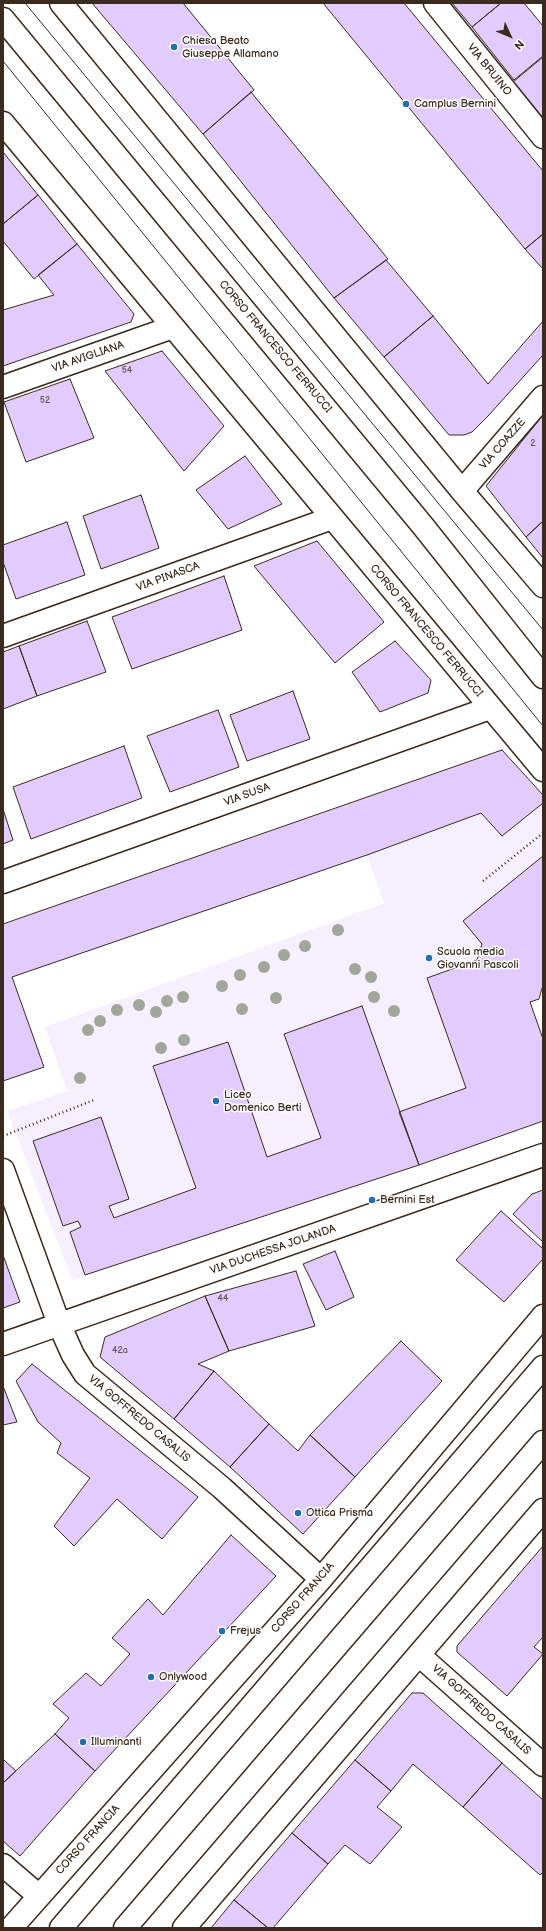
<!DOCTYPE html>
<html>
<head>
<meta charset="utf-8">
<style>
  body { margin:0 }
  #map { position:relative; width:546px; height:1931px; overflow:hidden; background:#fff; font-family:"Balsamiq Sans",sans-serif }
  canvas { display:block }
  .frame { position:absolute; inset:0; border:4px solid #3b2a1e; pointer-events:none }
  .north { position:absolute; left:490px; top:16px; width:40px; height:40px; -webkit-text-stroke:3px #fff; paint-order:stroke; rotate:134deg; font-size:11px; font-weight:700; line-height:16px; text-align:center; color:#3b2a1e }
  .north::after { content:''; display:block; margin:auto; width:14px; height:18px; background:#3b2a1e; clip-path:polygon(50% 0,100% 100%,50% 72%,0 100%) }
</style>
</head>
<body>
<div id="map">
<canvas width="546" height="1931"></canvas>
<div class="frame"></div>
<div class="north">N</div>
</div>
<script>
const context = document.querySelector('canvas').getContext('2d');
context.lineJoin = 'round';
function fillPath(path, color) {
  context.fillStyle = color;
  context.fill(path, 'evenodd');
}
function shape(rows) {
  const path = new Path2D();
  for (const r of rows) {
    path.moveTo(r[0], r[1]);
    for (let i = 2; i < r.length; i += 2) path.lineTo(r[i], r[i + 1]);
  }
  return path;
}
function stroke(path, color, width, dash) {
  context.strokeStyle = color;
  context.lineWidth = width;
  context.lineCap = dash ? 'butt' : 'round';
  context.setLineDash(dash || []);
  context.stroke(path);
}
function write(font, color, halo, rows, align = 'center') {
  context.font = font + ' "Balsamiq Sans",sans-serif';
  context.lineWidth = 3;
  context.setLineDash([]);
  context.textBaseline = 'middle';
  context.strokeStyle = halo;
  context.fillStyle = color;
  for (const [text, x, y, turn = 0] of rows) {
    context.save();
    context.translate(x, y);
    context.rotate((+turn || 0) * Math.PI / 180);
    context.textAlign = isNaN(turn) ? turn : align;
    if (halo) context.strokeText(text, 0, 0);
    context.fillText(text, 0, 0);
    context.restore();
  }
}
fillPath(shape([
  [543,803,543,985,530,1002,543,1039,543,1121,419,1165,72,1280,7,1111,67,1091,45,1027,384,903,367,855,481,813,502,836]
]), '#f6f0fe');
const building = shape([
  [92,3,183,3,254,90,203,134,92,3],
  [323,3,404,3,543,171,543,234,525,249,323,3],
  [452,3,501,3,472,27,452,3],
  [501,3,524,3,543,26,543,56,514,80,472,27,501,3],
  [543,57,543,118,513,82,543,57],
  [251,92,388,259,334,298,203,134,251,92],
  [3,152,38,195,3,224,3,152],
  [38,195,77,244,34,279,3,241,3,224,38,195],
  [543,234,543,269,525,249,543,234],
  [77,244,134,314,131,322,3,366,3,310,54,295,38,275,77,244],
  [386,260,433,316,384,357,334,298,386,260],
  [433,316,488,384,543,321,543,355,488,416,472,432,464,435,449,435,384,357,433,316],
  [162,351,224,426,184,471,105,371,162,351],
  [70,379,94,438,26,462,4,402,70,379],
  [543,415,543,521,526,537,486,486,543,415],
  [245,456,282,504,228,529,196,490,245,456],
  [141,495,159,548,101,569,83,516,141,495],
  [543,521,543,558,526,537,543,521],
  [67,522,85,575,16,599,3,562,3,545,67,522],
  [317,541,384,622,335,663,254,566,317,541],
  [224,576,242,630,132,669,112,617,224,576],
  [87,621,106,672,37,696,19,646,87,621],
  [395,641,431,680,428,693,380,712,352,672,395,641],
  [19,646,37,696,3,709,3,652,19,646],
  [293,691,310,739,247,761,230,715,293,691],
  [218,710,239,767,170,792,147,736,218,710],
  [124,746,142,798,31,839,13,787,124,746],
  [502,750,543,795,543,803,502,836,481,813,367,855,12,977,44,1067,3,1081,3,924,502,750],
  [3,809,13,840,3,844,3,809],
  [543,856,543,985,539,999,530,1002,543,1039,543,1121,419,1165,399,1112,466,1088,427,978,477,960,482,944,463,921,543,856],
  [362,1006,419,1165,85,1275,70,1232,81,1227,78,1221,63,1226,33,1141,101,1117,129,1199,109,1206,114,1218,196,1188,153,1066,228,1042,267,1157,321,1138,284,1034,362,1006],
  [543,1190,543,1242,513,1214,532,1194,543,1190],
  [501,1211,543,1249,543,1259,504,1302,456,1260,501,1211],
  [335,1251,354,1297,326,1310,303,1264,335,1251],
  [3,1255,20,1302,3,1308,3,1255],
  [296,1271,315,1326,229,1351,205,1296,296,1271],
  [205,1296,229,1351,198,1364,214,1371,174,1419,100,1357,105,1337,205,1296],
  [401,1341,442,1381,355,1477,310,1435,401,1341],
  [32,1364,198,1497,162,1539,117,1499,74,1546,54,1526,90,1478,57,1453,61,1443,38,1422,16,1381,32,1364],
  [214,1371,269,1424,230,1467,174,1419,214,1371],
  [3,1386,17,1422,3,1425,3,1386],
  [269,1424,298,1451,310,1435,355,1477,303,1534,230,1467,269,1424],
  [231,1535,276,1576,95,1771,55,1734,69,1718,53,1704,86,1673,101,1686,130,1654,112,1638,148,1599,163,1615,231,1535],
  [543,1546,543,1637,534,1647,543,1654,507,1696,457,1652,457,1646,543,1546],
  [412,1693,423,1693,502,1763,463,1807,413,1764,391,1791,355,1760,412,1693],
  [55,1734,95,1771,20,1856,3,1841,3,1783,55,1734],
  [3,1759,16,1771,3,1783,3,1759],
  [355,1760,391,1791,377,1807,402,1827,370,1864,345,1845,328,1864,292,1833,355,1760],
  [502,1763,543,1800,543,1872,540,1875,463,1807,502,1763],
  [292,1833,328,1864,273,1928,268,1928,234,1900,292,1833],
  [234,1900,268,1928,211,1928,234,1900]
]);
fillPath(building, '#e2ccfd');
stroke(building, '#3b2a1e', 1);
const minor = shape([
  [61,3,462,491,543,586],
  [435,3,543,137],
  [3,123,543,770],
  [3,387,173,327],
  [462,491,543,397],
  [3,636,332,518],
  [3,882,490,708],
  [3,1170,59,1324,73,1355,85,1374,222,1488,321,1579],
  [419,1655,543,1765],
  [3,1865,39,1896],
  [11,1928,321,1579,543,1316],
  [184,1928,543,1510]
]);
const tertiary = shape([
  [3,1344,543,1155]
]);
const secondary = shape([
  [3,19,423,526,543,677]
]);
const primary = shape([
  [61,1928,543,1367],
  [125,1928,543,1442]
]);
stroke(minor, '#3b2a1e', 25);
stroke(tertiary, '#3b2a1e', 25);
stroke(secondary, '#3b2a1e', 25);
stroke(primary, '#3b2a1e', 25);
stroke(shape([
  [483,881,543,833],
  [3,1136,94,1100]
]), '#3b2a1e', 2.5, [1, 3]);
stroke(minor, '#fff', 22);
stroke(tertiary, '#fff', 22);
stroke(secondary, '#fff', 22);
stroke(primary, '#fff', 22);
stroke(shape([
  [25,3,543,630],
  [3,61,543,726]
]), '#3b2a1e', 1);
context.fillStyle = '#a2a599';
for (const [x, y] of [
  [338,930],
  [305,946],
  [284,955],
  [264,967],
  [355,969],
  [240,975],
  [371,977],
  [222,986],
  [183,997],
  [374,997],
  [276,998],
  [167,1001],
  [139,1005],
  [242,1009],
  [117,1010],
  [394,1011],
  [156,1012],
  [100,1021],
  [88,1030],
  [184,1040],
  [161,1048],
  [80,1078]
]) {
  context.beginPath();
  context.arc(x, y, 6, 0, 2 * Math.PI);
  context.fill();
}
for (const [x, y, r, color] of [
  [174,47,4,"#1f6fb2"],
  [406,104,4,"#1f6fb2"],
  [429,958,4,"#1f6fb2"],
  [216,1101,4,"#1f6fb2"],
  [372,1200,4,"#1f6fb2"],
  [298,1513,4,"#1f6fb2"],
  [222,1631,4,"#1f6fb2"],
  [151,1677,4,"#1f6fb2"],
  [83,1742,4,"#1f6fb2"]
]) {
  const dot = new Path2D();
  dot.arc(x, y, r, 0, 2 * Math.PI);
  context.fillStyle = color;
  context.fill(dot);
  stroke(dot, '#fff', 1.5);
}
write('9px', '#655256', null, [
  ["54",127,371],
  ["52",45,401],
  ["2",533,444],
  ["44",223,1299],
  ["42a",120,1351]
]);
write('11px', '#3b2a1e', '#fff', [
  ["Chiesa Beato",182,41],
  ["Giuseppe Allamano",182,54],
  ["Camplus Bernini",414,104],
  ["Scuola media",437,952],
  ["Giovanni Pascoli",437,965],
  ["Liceo",224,1095],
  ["Domenico Berti",224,1108],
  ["Bernini Est",380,1200],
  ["Ottica Prisma",306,1513],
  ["Frejus",230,1631],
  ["Onlywood",159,1677],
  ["Illuminanti",91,1742]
], 'left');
write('11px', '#3b2a1e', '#fff', [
  ["VIA BRUINO",489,70,51],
  ["CORSO FRANCESCO FERRUCCI",275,347,50],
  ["VIA AVIGLIANA",88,357,-19],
  ["VIA COAZZE",503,444,-49],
  ["VIA PINASCA",168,577,-20],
  ["CORSO FRANCESCO FERRUCCI",426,631,50],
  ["VIA SUSA",247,795,-20],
  ["VIA DUCHESSA JOLANDA",273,1250,-19],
  ["VIA GOFFREDO CASALIS",139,1419,40],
  ["CORSO FRANCIA",303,1598,-49],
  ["VIA GOFFREDO CASALIS",481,1710,42],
  ["CORSO FRANCIA",88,1840,-48]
]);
</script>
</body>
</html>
